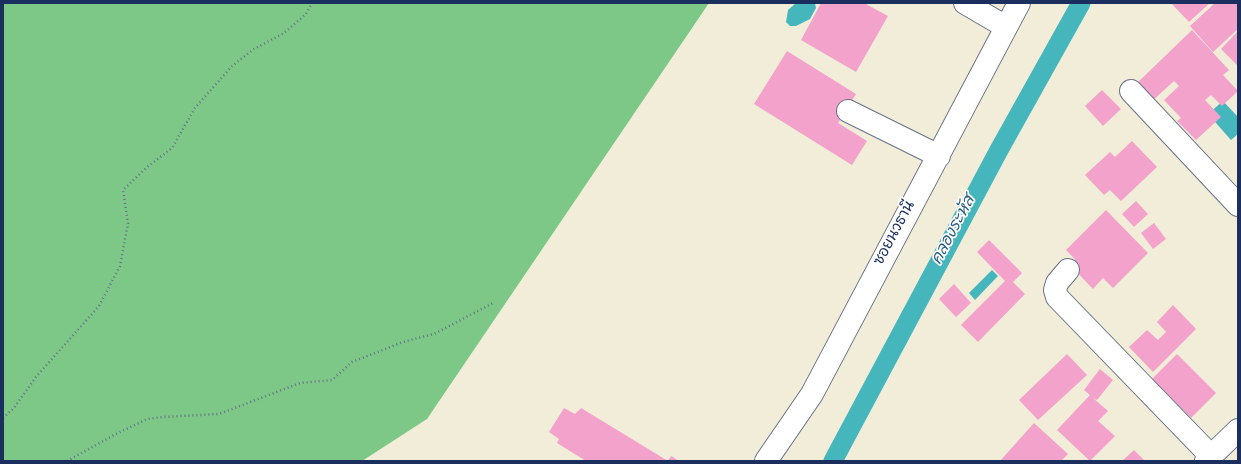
<!DOCTYPE html>
<html>
<head>
<meta charset="utf-8">
<style>
  body { margin:0 }
  #map { position:relative; width:1241px; height:464px; overflow:hidden; background:#f2edd8; font-family:Dekko,sans-serif }
  canvas { display:block }
  .frame { position:absolute; inset:0; border:4px solid #1b2f5e; pointer-events:none }
</style>
</head>
<body>
<div id="map">
<canvas width="1241" height="464"></canvas>
<div class="frame"></div>
</div>
<script>
const context = document.querySelector('canvas').getContext('2d');
context.lineJoin = 'round';
function fillPath(path, color) {
  context.fillStyle = color;
  context.fill(path, 'evenodd');
}
function shape(rows) {
  const path = new Path2D();
  for (const r of rows) {
    path.moveTo(r[0], r[1]);
    for (let i = 2; i < r.length; i += 2) path.lineTo(r[i], r[i + 1]);
  }
  return path;
}
function stroke(path, color, width, dash) {
  context.strokeStyle = color;
  context.lineWidth = width;
  context.lineCap = dash ? 'butt' : 'round';
  context.setLineDash(dash || []);
  context.stroke(path);
}
function write(font, color, halo, rows, align = 'center') {
  context.font = font + ' Dekko,"Playpen Sans Thai",sans-serif';
  context.lineWidth = 3.5;
  context.setLineDash([]);
  context.textBaseline = 'middle';
  context.strokeStyle = halo;
  context.fillStyle = color;
  for (const [text, x, y, turn = 0] of rows) {
    context.save();
    context.translate(x, y);
    context.rotate((+turn || 0) * Math.PI / 180);
    context.textAlign = isNaN(turn) ? turn : align;
    if (halo) context.strokeText(text, 0, 0);
    context.fillText(text, 0, 0);
    context.restore();
  }
}
fillPath(shape([
  [3,3,709,3,427,419,362,461,3,461]
]), '#7dc886');
fillPath(shape([
  [796,3,815,3,816,8,810,19,796,26,790,26,786,22,788,10],
  [1223,101,1238,117,1238,134,1231,140,1208,114],
  [992,270,998,276,975,300,969,293]
]), '#46b6bd');
stroke(shape([
  [833,461,999,150,1081,3]
]), '#46b6bd', 19);
fillPath(shape([
  [821,3,864,3,888,16,856,72,801,40],
  [1171,3,1210,3,1189,22],
  [1215,3,1238,3,1238,29,1213,52,1190,26],
  [1192,30,1229,70,1223,75,1238,91,1222,106,1211,95,1205,100,1221,117,1196,140,1177,121,1181,118,1164,100,1179,86,1174,81,1151,102,1135,85],
  [1238,31,1238,66,1221,49],
  [787,51,856,94,838,123,867,141,852,165,754,104],
  [1102,90,1121,109,1103,126,1085,106],
  [1132,141,1157,167,1121,201,1110,190,1104,195,1085,175,1110,152,1115,157],
  [1136,201,1148,214,1134,227,1122,214],
  [1106,210,1148,253,1113,288,1103,278,1093,289,1070,265,1075,259,1066,250],
  [1154,223,1166,239,1153,249,1141,233],
  [989,240,1022,273,1013,282,1025,294,978,342,961,325,1005,281,977,252],
  [954,284,971,303,956,317,939,299],
  [1173,305,1196,329,1153,372,1129,347,1147,330,1158,340,1166,332,1157,322],
  [1067,354,1087,375,1038,420,1019,400],
  [1177,354,1216,393,1191,418,1152,379],
  [1100,369,1113,380,1097,400,1093,398,1108,411,1098,421,1115,436,1090,461,1057,430,1090,395,1084,390],
  [564,408,575,414,581,408,668,461,671,456,679,461,586,461,557,443,559,439,549,432],
  [1034,423,1068,454,1061,461,1000,461],
  [1134,450,1145,461,1122,461]
]), '#f2a2cb');
const minor = shape([
  [965,3,1006,27],
  [1131,91,1238,205],
  [848,111,939,156],
  [1068,270,1057,283,1055,290,1057,297,1211,456],
  [766,461,812,394,1019,3],
  [1206,461,1238,430]
]);
stroke(minor, '#667289', 24);
stroke(shape([
  [3,418,13,409,36,377,99,306,120,266,128,223,123,190,146,168,172,148,195,108,232,66,254,49,284,33,306,14,312,3],
  [67,461,116,434,147,419,163,417,219,414,300,383,332,380,352,362,403,342,434,334,493,303]
]), '#667289', 2.5, [1, 3]);
stroke(minor, '#fff', 22);
write('15px', '#1b2f5e', '#fff', [
  ["ซอยนวธานี",896,234,-62]
]);
write('italic 16px', '#2a5e7f', '#fff', [
  ["คลองระหัส",955,231,-62]
]);
</script>
</body>
</html>
